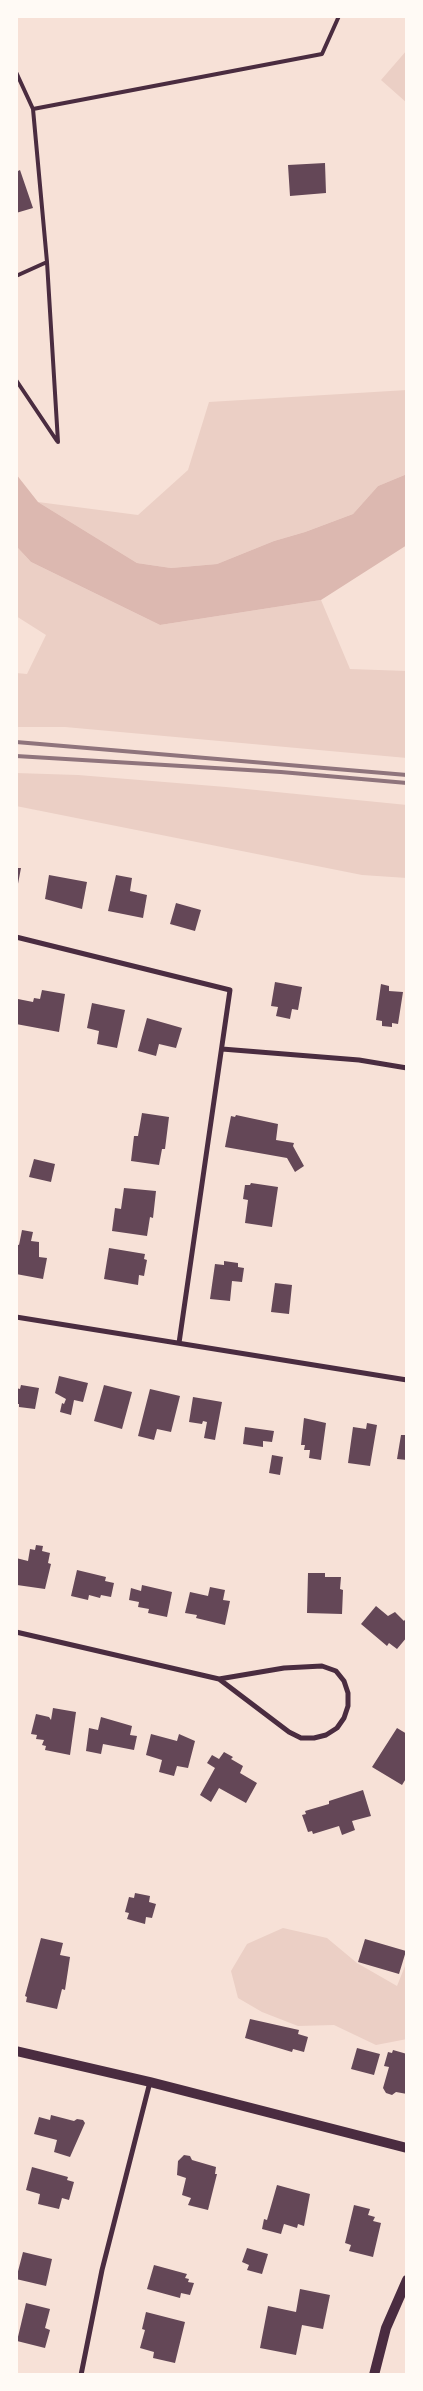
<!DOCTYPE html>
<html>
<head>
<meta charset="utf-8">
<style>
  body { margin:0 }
  #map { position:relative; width:423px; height:2391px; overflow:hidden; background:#f7e1d7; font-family:"Source Sans 3",sans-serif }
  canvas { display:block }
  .frame { position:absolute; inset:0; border:18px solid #fffaf5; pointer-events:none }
</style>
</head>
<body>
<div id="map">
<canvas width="423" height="2391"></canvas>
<div class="frame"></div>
</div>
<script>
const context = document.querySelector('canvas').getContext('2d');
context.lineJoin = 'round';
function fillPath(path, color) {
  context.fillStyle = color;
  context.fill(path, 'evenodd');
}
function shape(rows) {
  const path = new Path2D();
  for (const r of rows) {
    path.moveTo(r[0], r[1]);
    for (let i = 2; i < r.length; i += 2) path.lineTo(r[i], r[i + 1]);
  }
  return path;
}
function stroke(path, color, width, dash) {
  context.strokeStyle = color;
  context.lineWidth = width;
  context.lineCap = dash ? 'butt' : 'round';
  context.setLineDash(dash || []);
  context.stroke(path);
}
fillPath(shape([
  [407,50,407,103,381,80],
  [407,390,407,474,378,486,353,514,305,532,274,541,217,564,171,568,137,563,38,502,138,515,188,470,209,402],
  [16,546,31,562,160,625,321,600,350,669,407,671,407,758,65,727,16,727,16,673,27,674,46,635,16,616],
  [16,773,78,775,226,787,407,805,407,878,362,875,16,806],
  [283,1928,327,1938,357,1963,397,1986,407,1961,407,2039,376,2045,334,2025,298,2026,262,2012,238,1998,231,1971,247,1944]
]), '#ebcfc5');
fillPath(shape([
  [16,474,38,502,137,563,171,568,217,564,274,541,305,532,353,514,378,486,407,474,407,545,321,600,160,625,31,562,16,546]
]), '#dcb8b0');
fillPath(shape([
  [325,163,326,193,290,196,288,165],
  [20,170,33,208,16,213,16,172],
  [16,868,21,868,17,889,16,888],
  [49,875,87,882,82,909,45,899],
  [116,875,132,878,130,891,147,895,143,918,108,911],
  [176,903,201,910,195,931,170,924],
  [275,982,302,987,298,1010,292,1009,290,1019,276,1016,278,1007,271,1006],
  [381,984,389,986,389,991,403,992,398,1024,392,1023,392,1027,382,1026,382,1021,376,1020],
  [42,990,65,994,59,1032,16,1024,18,999,33,1002,34,998,40,999],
  [92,1003,125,1010,117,1048,97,1044,99,1031,87,1028],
  [147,1018,182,1028,176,1048,159,1044,156,1056,138,1051],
  [142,1113,169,1117,165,1149,162,1149,159,1165,131,1161,134,1136,138,1136],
  [236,1115,278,1124,276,1140,294,1143,293,1146,304,1166,295,1172,287,1158,225,1147,231,1116,235,1117],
  [34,1159,55,1164,51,1182,29,1177],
  [251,1183,278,1187,272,1227,245,1223,248,1200,243,1199,245,1185,250,1185],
  [124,1188,156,1191,153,1218,150,1217,147,1236,112,1231,115,1208,121,1209],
  [22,1230,33,1232,31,1241,39,1242,39,1257,47,1258,43,1279,16,1274,16,1244,19,1245],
  [109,1248,145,1254,144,1259,147,1260,144,1276,139,1275,138,1285,104,1279],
  [224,1261,238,1263,238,1267,244,1268,242,1282,232,1281,230,1301,210,1299,215,1264,224,1265],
  [275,1283,292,1285,289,1314,271,1312],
  [59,1376,88,1383,83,1402,74,1400,71,1415,60,1412,62,1403,64,1404,66,1399,55,1393],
  [21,1385,39,1388,35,1409,19,1407,19,1404,16,1404,16,1388,20,1389],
  [104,1385,132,1392,122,1429,94,1421],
  [150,1389,180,1396,171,1432,157,1429,154,1440,138,1436],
  [193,1397,222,1402,215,1440,204,1438,207,1422,203,1421,202,1424,189,1422],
  [304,1418,326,1423,321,1460,309,1458,310,1450,304,1450,305,1445,301,1445],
  [367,1423,377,1425,370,1466,348,1463,353,1427,366,1429],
  [245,1427,274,1431,272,1442,263,1441,263,1447,243,1444],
  [401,1435,407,1435,407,1460,397,1459],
  [272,1455,283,1457,280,1475,269,1473],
  [36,1545,43,1546,42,1551,50,1553,48,1563,51,1564,45,1589,17,1585,16,1558,28,1561,30,1549,35,1550],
  [77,1570,106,1577,105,1581,114,1583,111,1597,101,1595,100,1598,89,1595,88,1600,71,1596],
  [308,1573,325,1573,325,1577,341,1577,340,1589,343,1590,342,1614,307,1613],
  [142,1585,172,1592,167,1617,148,1613,149,1609,138,1607,139,1602,129,1600,131,1588,141,1591],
  [210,1587,225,1590,223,1600,230,1601,225,1625,196,1618,197,1615,185,1613,190,1592,208,1596],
  [376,1606,388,1616,395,1612,404,1621,407,1617,407,1637,397,1649,389,1643,387,1646,361,1624],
  [53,1708,76,1712,70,1755,45,1750,46,1746,42,1745,44,1740,36,1739,37,1735,31,1734,36,1714,49,1717,51,1720],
  [101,1717,132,1726,130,1735,137,1736,134,1750,103,1744,101,1754,86,1751,89,1728,98,1730],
  [397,1728,407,1734,407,1777,402,1785,372,1767],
  [151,1734,177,1741,179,1734,195,1741,188,1768,177,1766,174,1776,159,1772,162,1760,146,1755],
  [224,1752,233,1757,231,1759,243,1766,240,1773,257,1783,246,1803,219,1788,211,1802,200,1795,215,1768,207,1763,212,1755,219,1759],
  [363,1790,371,1816,352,1821,355,1830,342,1835,339,1826,313,1834,312,1831,308,1832,302,1815,306,1814,305,1811,329,1804,329,1801],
  [135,1893,150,1896,149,1902,156,1904,152,1918,146,1917,145,1924,127,1919,129,1913,125,1912,129,1897,134,1898],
  [41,1938,63,1943,60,1955,70,1957,65,1990,62,1989,57,2009,26,2002,27,1997,25,1996],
  [365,1939,406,1951,399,1974,358,1962],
  [250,2019,299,2030,298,2034,308,2037,304,2052,293,2049,292,2052,245,2038],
  [357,2048,380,2054,374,2075,351,2069],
  [393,2050,407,2054,407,2094,396,2092,392,2095,386,2093,383,2088,389,2067,384,2066,388,2052,392,2053],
  [51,2115,74,2121,77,2119,83,2120,85,2123,70,2157,54,2152,57,2140,34,2134,39,2117,50,2120],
  [184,2155,190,2156,192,2160,216,2167,215,2174,217,2174,208,2210,188,2205,191,2198,182,2195,186,2178,177,2175,178,2161],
  [32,2167,68,2177,67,2180,74,2182,69,2200,62,2198,59,2209,38,2204,40,2194,26,2190],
  [277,2185,310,2194,304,2226,298,2224,297,2228,284,2224,281,2234,262,2229,264,2219,267,2220],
  [354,2205,370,2209,368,2215,375,2217,373,2221,381,2223,373,2257,349,2251,351,2245,345,2243],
  [247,2248,268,2254,262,2274,247,2270,249,2265,242,2262],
  [23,2252,52,2259,46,2286,16,2279],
  [154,2265,187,2274,185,2278,189,2279,188,2282,194,2283,190,2295,181,2293,180,2298,147,2289],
  [300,2289,330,2295,323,2329,302,2325,296,2355,260,2348,268,2306,296,2312],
  [26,2303,50,2309,45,2328,50,2330,45,2348,17,2341],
  [146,2312,185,2322,175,2363,153,2358,154,2352,140,2348,145,2330,142,2329]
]), '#644757');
stroke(shape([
  [16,72,33,109,47,262,16,276],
  [33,109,322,54,339,16],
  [47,262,58,442],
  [16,380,57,441]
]), '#4a2c40', 4);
stroke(shape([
  [16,937,230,990,179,1343],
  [222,1049,359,1060,407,1068],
  [16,1317,407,1380],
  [16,1632,219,1679,289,1732,301,1738,314,1738,326,1735,337,1728,344,1718,348,1706,348,1693,344,1681,336,1671,322,1666,284,1668,219,1679],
  [81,2375,102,2270,150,2082]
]), '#4a2c40', 5);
stroke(shape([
  [16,2051,150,2082,407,2148],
  [374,2375,386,2328,407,2280]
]), '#4a2c40', 10);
stroke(shape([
  [16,742,407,775],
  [16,756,281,772,407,783]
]), '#8f747c', 4);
</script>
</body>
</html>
